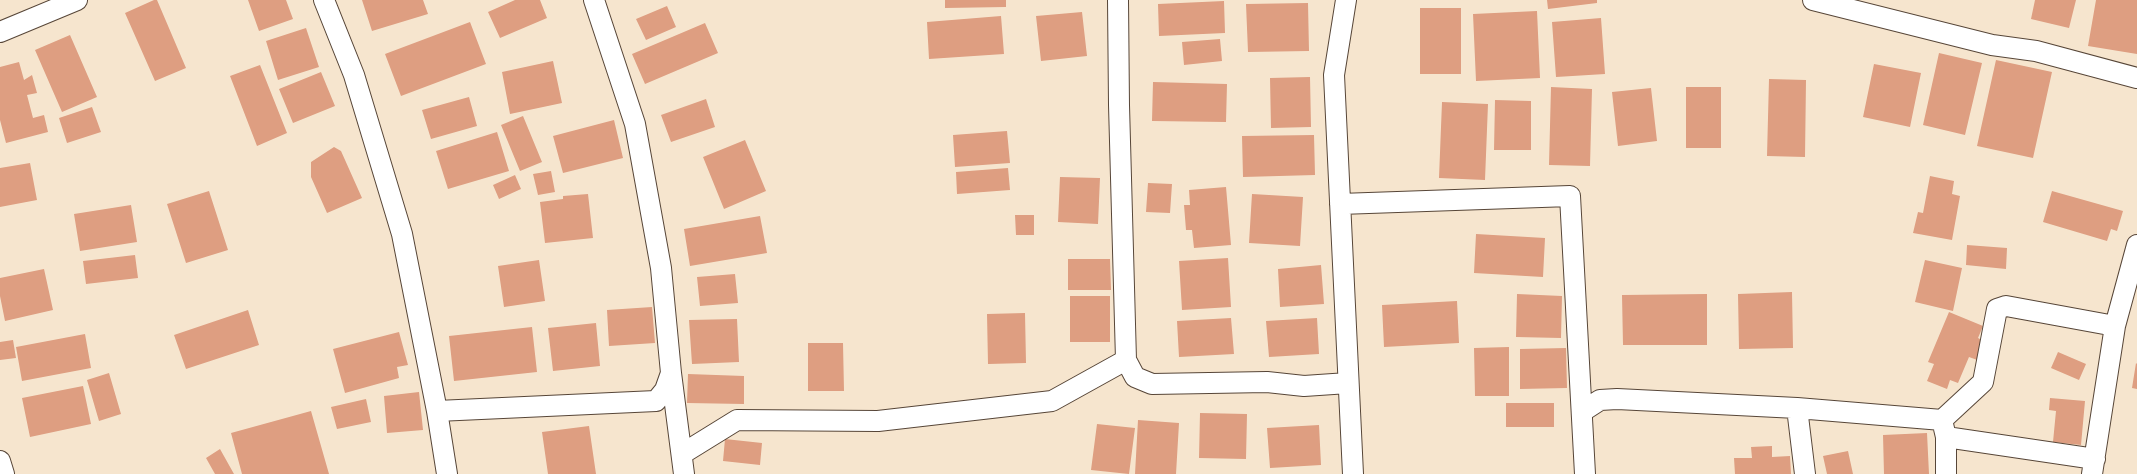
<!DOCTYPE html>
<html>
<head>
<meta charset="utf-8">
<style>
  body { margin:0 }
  canvas { display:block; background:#f6e5ce }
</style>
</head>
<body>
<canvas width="2137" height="474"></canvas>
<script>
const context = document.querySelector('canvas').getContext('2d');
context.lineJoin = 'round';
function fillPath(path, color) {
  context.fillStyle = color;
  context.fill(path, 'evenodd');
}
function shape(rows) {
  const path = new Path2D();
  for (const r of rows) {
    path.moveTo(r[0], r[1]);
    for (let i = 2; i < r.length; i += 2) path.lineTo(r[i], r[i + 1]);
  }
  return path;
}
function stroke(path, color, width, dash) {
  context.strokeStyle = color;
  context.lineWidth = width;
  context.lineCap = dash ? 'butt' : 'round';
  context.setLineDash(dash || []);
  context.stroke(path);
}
fillPath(shape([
  [154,0,157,0,186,68,155,81,125,13],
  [248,0,286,0,293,19,259,31],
  [362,0,423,0,428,14,372,31],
  [515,0,540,0,547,18,500,38,488,12],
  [945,0,1006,0,1006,7,945,8],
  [1547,0,1597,0,1597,3,1548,9],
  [2035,0,2076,0,2069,28,2031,19],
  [2096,0,2137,0,2137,54,2088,46],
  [1224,1,1225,33,1159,36,1158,4],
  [1308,3,1309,51,1248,52,1246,4],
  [667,6,676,27,646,40,636,19],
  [1420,8,1461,8,1461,74,1420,74],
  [1537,11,1540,78,1476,81,1473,14],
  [1082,12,1087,56,1041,61,1036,16],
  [1001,16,1004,54,929,59,927,22],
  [1601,18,1605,74,1556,77,1552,22],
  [470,22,486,64,401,96,385,54],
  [705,23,718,53,645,84,632,54],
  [306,28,319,67,278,80,266,41],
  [70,35,97,97,62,112,35,50],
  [1220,39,1222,61,1184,65,1182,42],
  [1939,53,1982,63,1965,135,1923,125],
  [1996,60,2052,72,2033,158,1977,146],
  [553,61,562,103,510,114,502,72],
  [19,62,24,80,32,75,37,93,27,95,33,118,44,115,48,132,6,143,0,120,0,67],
  [1874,64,1921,73,1910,127,1863,117],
  [260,65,287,133,257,146,230,76],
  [321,72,335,106,293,123,279,89],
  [1310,77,1311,127,1271,128,1270,78],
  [1769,79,1806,80,1805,157,1767,156],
  [1153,82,1227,84,1226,122,1152,121],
  [1551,87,1592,89,1590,166,1549,165],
  [1686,87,1721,87,1721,148,1686,148],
  [1651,88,1657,141,1618,146,1612,92],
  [469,97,477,126,431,139,422,110],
  [706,99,715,127,671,142,661,115],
  [1495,100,1531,101,1531,150,1494,150],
  [1442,102,1488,104,1485,180,1439,178],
  [92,107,101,132,67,143,59,118],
  [523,116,542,162,520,171,501,125],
  [614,120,623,158,563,173,553,136],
  [1007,131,1010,163,955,167,953,135],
  [497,132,509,171,448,189,436,151],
  [1314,135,1315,175,1243,177,1242,136],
  [745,140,766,191,724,209,703,157],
  [334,147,341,151,362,198,327,213,311,177,311,162],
  [30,163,37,200,0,207,0,168],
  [1008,168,1010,190,957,194,956,172],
  [551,171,555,192,538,195,533,174],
  [515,175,521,189,499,199,493,185],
  [1930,176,1954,181,1952,194,1960,196,1952,240,1913,233,1918,212,1923,213],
  [1060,177,1100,178,1098,224,1058,222],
  [1148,183,1172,184,1170,213,1146,212],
  [1226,187,1231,245,1194,248,1192,230,1186,230,1184,205,1190,205,1189,190],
  [209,191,228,250,186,263,167,204],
  [2052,191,2123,211,2117,231,2111,229,2107,241,2043,222],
  [588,194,593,238,545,243,540,202,563,199,563,196],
  [1252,194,1303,197,1300,246,1249,243],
  [131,205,137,242,80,251,74,214],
  [1015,215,1034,215,1034,235,1016,235],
  [760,216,767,253,690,266,684,229],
  [1476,234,1545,238,1543,277,1474,273],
  [1967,245,2007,248,2006,269,1966,265],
  [135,255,138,278,86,284,83,261],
  [1228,258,1231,307,1182,310,1179,261],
  [1068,259,1110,259,1111,290,1068,290],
  [539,260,545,301,504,307,498,266],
  [1925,260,1962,268,1953,311,1915,302],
  [1321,265,1324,304,1280,307,1278,269],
  [44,269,53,310,5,321,0,296,0,278],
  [735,274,738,303,700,306,697,277],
  [1792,292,1793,348,1739,349,1738,294],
  [1517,294,1562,296,1561,338,1516,337],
  [1707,294,1707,345,1623,345,1622,295],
  [1070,296,1110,296,1110,342,1070,342],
  [1457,301,1459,343,1384,347,1382,305],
  [652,307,655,343,609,346,607,310],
  [248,310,259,345,186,369,174,335],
  [1949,312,1983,326,1978,338,1988,343,1980,361,1969,357,1958,383,1950,380,1947,389,1927,381,1934,364,1928,362],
  [1025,313,1026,363,988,364,987,314],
  [1231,318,1234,354,1179,357,1177,321],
  [1317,318,1319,354,1269,357,1266,321],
  [737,319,739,362,692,364,689,320],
  [596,323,600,366,553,371,548,328],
  [532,327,537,372,454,381,449,336],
  [399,332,408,365,397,367,399,378,345,393,333,349],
  [85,334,91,368,22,381,16,347],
  [13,340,16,358,0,360,0,342],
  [808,343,843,343,844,391,808,391],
  [1509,347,1509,396,1475,396,1474,348],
  [1566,348,1567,388,1520,389,1520,349],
  [2058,352,2086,364,2079,380,2051,368],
  [2136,363,2137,364,2137,389,2132,388],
  [109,373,121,414,99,421,87,380],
  [688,374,744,376,744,404,687,403],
  [83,386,91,424,30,437,22,398],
  [419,392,423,430,387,433,384,396],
  [2050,398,2085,401,2081,445,2053,442,2056,411,2049,410],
  [366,399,371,422,337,429,331,407],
  [1506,403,1554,403,1554,427,1506,427],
  [311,411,329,474,242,474,231,433],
  [1200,413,1247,414,1246,459,1199,458],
  [1138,420,1179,423,1176,474,1135,474],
  [1097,424,1135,428,1129,474,1091,470],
  [1319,425,1321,465,1270,468,1267,428],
  [589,426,596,474,548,474,542,432],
  [1927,433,1929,474,1884,474,1883,435],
  [725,439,762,443,760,465,723,461],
  [1772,446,1772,457,1790,456,1791,474,1735,474,1734,458,1752,458,1751,447],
  [220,449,234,474,215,474,206,458],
  [1848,451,1853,474,1827,474,1823,456]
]), '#de9e81');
const street = shape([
  [324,0,354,75,402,234,437,411,447,474],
  [1118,0,1119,105,1126,360,1135,377,1152,384,1267,382,1304,386,1348,383],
  [1346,0,1334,75,1353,474],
  [1813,0,1992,45,2036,51,2137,78],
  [0,32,77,0],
  [1340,204,1570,196,1585,474],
  [671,373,684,474],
  [1797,408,1805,474],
  [437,411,656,401,665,390,671,373,661,268,635,124,594,0],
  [1583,411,1600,400,1617,399,1797,408,1942,420,1946,437,1946,474],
  [1942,420,1983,382,1997,309,2006,306,2115,326],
  [1946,437,2095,459],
  [682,454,737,420,878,421,1052,401,1126,360],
  [0,461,4,474],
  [2092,474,2115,326,2137,245]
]);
stroke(street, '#574638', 22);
stroke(street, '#fff', 20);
</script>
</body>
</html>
